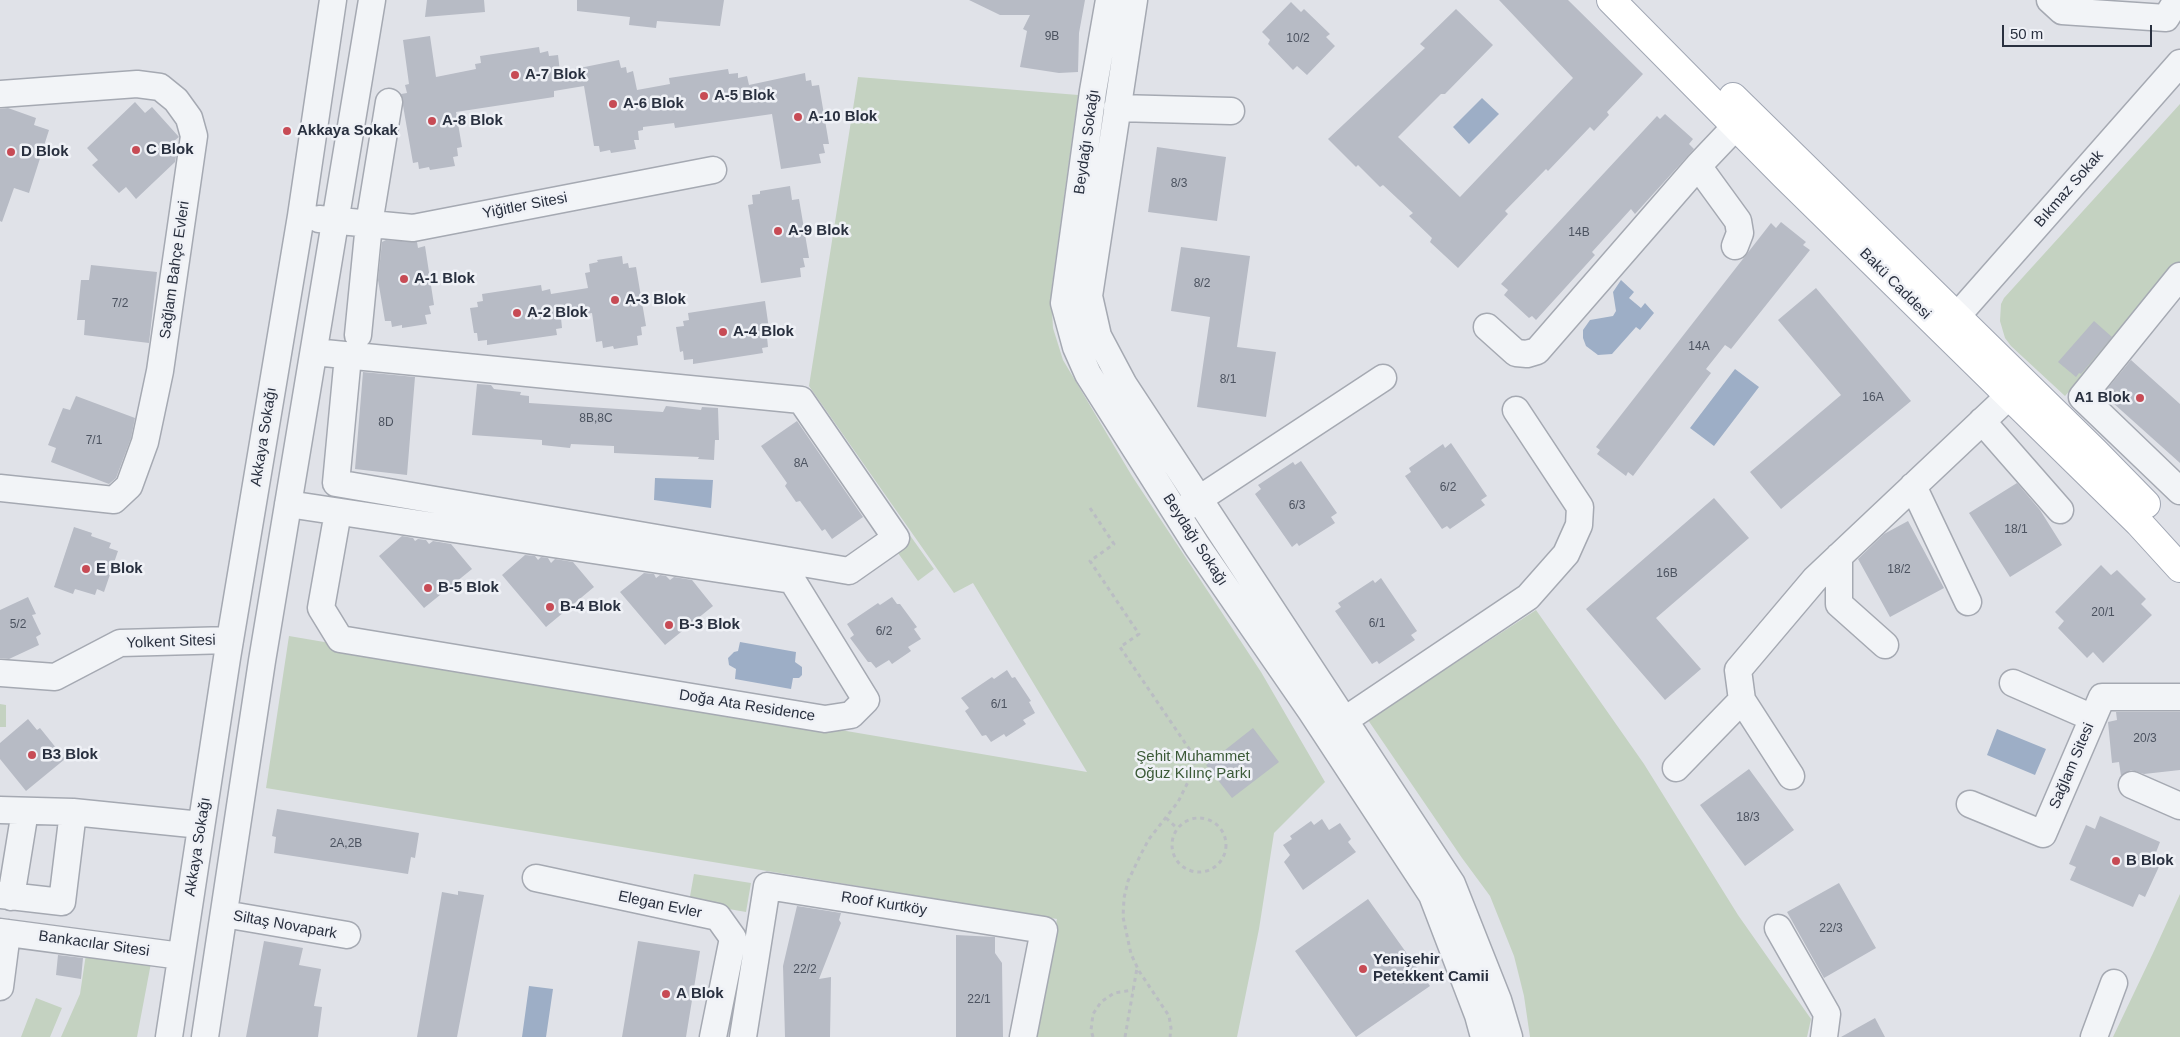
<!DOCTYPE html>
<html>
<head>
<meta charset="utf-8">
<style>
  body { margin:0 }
  #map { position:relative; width:2180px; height:1037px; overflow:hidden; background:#e0e2e8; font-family:Helvetica,sans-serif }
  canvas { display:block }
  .scale { position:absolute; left:2002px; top:25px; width:150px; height:22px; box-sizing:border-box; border:2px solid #29303f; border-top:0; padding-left:6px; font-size:15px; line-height:18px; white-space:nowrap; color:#29303f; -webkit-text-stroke:4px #eff1f6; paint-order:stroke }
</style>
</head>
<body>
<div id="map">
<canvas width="2180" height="1037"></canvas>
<div class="scale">50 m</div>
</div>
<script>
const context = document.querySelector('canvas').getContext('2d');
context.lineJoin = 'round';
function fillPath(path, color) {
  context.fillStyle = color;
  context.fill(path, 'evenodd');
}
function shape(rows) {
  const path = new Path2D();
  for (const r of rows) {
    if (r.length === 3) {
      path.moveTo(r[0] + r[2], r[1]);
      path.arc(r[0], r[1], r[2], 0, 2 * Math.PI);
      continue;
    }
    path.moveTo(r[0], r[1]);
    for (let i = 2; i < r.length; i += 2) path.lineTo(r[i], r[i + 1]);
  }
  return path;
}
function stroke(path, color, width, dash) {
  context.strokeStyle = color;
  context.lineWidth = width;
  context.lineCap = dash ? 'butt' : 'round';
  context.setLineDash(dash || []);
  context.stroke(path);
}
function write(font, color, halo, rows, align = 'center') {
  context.font = font + ' Helvetica,sans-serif';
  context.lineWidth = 5;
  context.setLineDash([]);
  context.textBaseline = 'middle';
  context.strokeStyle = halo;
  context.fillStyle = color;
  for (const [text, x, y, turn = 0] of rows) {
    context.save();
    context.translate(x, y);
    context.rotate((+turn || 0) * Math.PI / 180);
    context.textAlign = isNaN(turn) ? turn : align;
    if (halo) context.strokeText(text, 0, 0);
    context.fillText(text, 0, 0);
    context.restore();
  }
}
fillPath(shape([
  [858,77,1078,95,1051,293,1053,328,1063,360,1132,476,1261,672,1325,782,1274,833,1259,929,1237,1037,1033,1037,1057,919,266,788,289,636,1087,772,973,583,954,593,809,386],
  [2180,104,2180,262,2065,396,2011,346,2005,338,2000,321,2001,304,2004,298],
  [909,534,934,569,918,581,893,546],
  [1536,610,1644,764,1738,915,1811,1019,1807,1037,1530,1037,1524,996,1514,956,1490,896,1462,858,1368,720],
  [0,704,6,705,6,727,0,727],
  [694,874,751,883,746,912,689,902],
  [2180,894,2180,1037,2113,1037,2154,951],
  [86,954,151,963,137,1037,61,1037,80,994],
  [36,998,62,1008,50,1037,21,1037]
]), '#c4d2c1');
fillPath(shape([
  [1482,98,1499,114,1469,144,1453,127],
  [1621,280,1634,292,1629,298,1641,308,1645,303,1654,313,1640,330,1636,327,1612,354,1598,355,1586,346,1583,338,1583,330,1590,320,1613,316,1616,311,1613,292],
  [1735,369,1759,387,1714,446,1690,428],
  [655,478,713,480,711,508,654,500],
  [740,642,796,652,795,662,802,667,802,675,799,678,793,678,791,689,735,679,736,669,729,665,728,658,734,652,738,651],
  [1997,729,2046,749,2035,775,1987,755],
  [529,986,553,989,546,1037,522,1037]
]), '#9daec6');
fillPath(shape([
  [427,0,484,0,485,12,425,17],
  [577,0,724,0,720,26,657,21,656,28,629,25,630,17,577,11],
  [969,0,1085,0,1079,33,1078,72,1059,73,1020,67,1027,31,1023,29,1030,15,1000,15],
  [1499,0,1568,0,1643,74,1607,112,1609,115,1594,131,1590,127,1548,171,1546,169,1505,211,1508,214,1458,268,1430,242,1432,238,1409,216,1413,213,1383,185,1380,187,1358,165,1356,167,1328,139,1425,48,1420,44,1456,9,1493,45,1445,94,1441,94,1398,137,1460,197,1573,78],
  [1291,2,1301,12,1304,9,1330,34,1326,37,1335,46,1307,75,1297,66,1293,70,1268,44,1270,40,1262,32],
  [430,36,436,77,476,69,475,64,481,63,480,56,539,47,540,53,548,51,549,56,558,55,560,72,619,60,621,68,626,67,627,73,633,71,637,90,670,84,669,78,728,69,729,74,738,73,738,78,747,76,749,85,805,73,806,81,811,80,812,86,819,85,829,144,823,144,825,153,819,154,821,163,781,169,772,114,675,128,674,123,643,127,643,130,638,131,639,140,634,140,636,149,611,153,610,150,600,152,599,146,594,146,584,86,554,91,554,97,456,112,462,147,457,148,458,156,453,157,455,166,430,170,429,167,419,169,418,162,413,163,401,94,407,93,405,85,409,84,403,40],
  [135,102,145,113,152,107,179,137,174,141,178,145,175,162,136,199,126,187,119,193,92,165,98,160,87,148],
  [8,108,36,118,34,125,49,130,29,193,14,188,2,222,0,221,0,109],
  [1665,114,1693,139,1689,144,1694,149,1635,214,1631,209,1592,252,1595,255,1536,320,1532,316,1529,318,1504,295,1508,290,1501,284,1657,116,1660,119],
  [1157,147,1226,157,1217,221,1148,212],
  [790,186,792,200,799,199,809,258,803,258,805,267,800,268,801,277,761,283,748,205,753,204,752,195,760,194,760,191],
  [1781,222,1806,242,1803,245,1810,250,1731,349,1725,345,1706,369,1711,373,1633,476,1628,472,1626,476,1597,454,1600,450,1596,447,1771,223,1776,228],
  [386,240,417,242,418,248,425,246,434,305,429,306,431,314,425,315,427,324,402,328,402,325,392,327,391,321,385,321,378,280,382,242],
  [1181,247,1250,256,1237,347,1276,352,1266,417,1197,407,1210,317,1171,311],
  [622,256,623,264,628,263,629,268,636,267,646,326,641,327,642,335,637,336,638,345,614,349,613,346,603,348,602,341,596,342,592,313,561,318,562,328,556,329,557,335,487,345,487,340,478,341,477,333,474,333,470,308,478,307,477,302,483,301,482,294,541,285,542,291,550,289,551,294,588,288,585,273,590,272,589,264,598,262,597,260],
  [91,265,157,272,149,343,84,335,85,320,77,320,81,280,89,280],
  [1816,288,1911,401,1781,509,1750,472,1841,395,1778,320],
  [765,301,770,336,767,337,768,347,762,348,763,353,693,364,693,359,684,360,683,351,680,352,676,327,684,326,683,321,689,320,688,313],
  [2094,321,2112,337,2081,374,2079,373,2076,377,2058,362],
  [2131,360,2180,404,2180,463,2103,394],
  [363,372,415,377,407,475,355,469],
  [477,384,491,385,494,389,521,392,520,395,529,396,529,403,663,412,666,406,701,410,702,407,718,408,719,440,715,440,714,460,698,459,699,457,614,453,614,446,571,444,570,448,542,445,542,440,472,435],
  [76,396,135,418,131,438,116,478,109,484,51,462,56,448,48,445,63,408,70,410],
  [797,421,863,517,832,539,825,529,822,531,800,501,796,502,785,486,787,483,761,446],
  [1451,443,1487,496,1481,500,1485,505,1450,529,1447,526,1442,529,1405,476,1411,472,1409,468,1443,444,1445,448],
  [1301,461,1337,513,1331,517,1335,523,1299,546,1297,543,1292,547,1255,494,1261,489,1258,485,1293,462,1295,465],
  [2017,483,2040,510,2062,545,2010,577,1969,513],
  [1714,498,1749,538,1656,618,1701,669,1665,700,1586,609],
  [1908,521,1944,588,1890,617,1858,559,1884,534],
  [74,527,92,533,91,536,111,543,109,548,118,551,104,592,97,589,95,595,75,589,73,594,54,587],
  [402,536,413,538,415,541,418,539,426,540,429,544,433,541,451,544,472,569,424,608,379,556],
  [525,555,535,556,538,560,541,557,548,558,551,563,555,559,573,562,594,587,546,627,502,575],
  [2101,565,2111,575,2117,570,2146,599,2141,604,2152,615,2103,663,2093,652,2087,658,2058,628,2064,621,2055,612],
  [644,573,654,574,656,578,660,575,666,576,670,580,674,577,692,580,713,606,665,645,620,592],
  [1381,578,1417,631,1411,635,1415,640,1379,664,1377,661,1372,664,1335,611,1341,607,1338,603,1373,580,1375,583],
  [28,597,36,614,32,615,41,634,36,637,39,645,9,659,0,658,0,610],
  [892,597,897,604,900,604,917,627,914,629,921,639,908,647,911,651,892,664,889,660,876,668,871,662,868,662,850,638,854,635,847,624,878,603,880,605],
  [1007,670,1012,678,1015,677,1031,701,1029,702,1035,713,1023,720,1026,724,1006,737,1004,734,991,742,986,735,982,736,965,711,969,708,961,698,992,677,994,679],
  [2116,712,2180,712,2180,770,2144,774,2131,770,2121,776,2119,762,2112,763,2108,722,2117,720],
  [28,719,37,730,40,728,65,759,26,791,0,759,0,743],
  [1253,728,1279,762,1232,798,1206,765],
  [1749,769,1794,830,1745,866,1700,805],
  [277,809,419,833,415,858,411,857,408,874,274,853,276,837,272,836],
  [2100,816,2160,842,2155,855,2163,858,2145,897,2139,894,2133,907,2070,880,2076,867,2069,864,2086,825,2095,829],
  [1322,819,1329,830,1340,823,1351,839,1348,842,1356,852,1303,890,1284,862,1290,855,1283,845,1292,839,1290,836,1311,821,1314,825],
  [1839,883,1876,948,1824,978,1787,912],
  [458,891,484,895,457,1037,417,1037,442,892,458,895],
  [1368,899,1430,986,1356,1037,1295,951],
  [797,906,841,913,839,920,841,923,819,979,831,977,830,1037,785,1037,783,966],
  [956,935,995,937,995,953,1002,963,1003,1037,956,1037],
  [264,941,303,948,299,965,321,969,314,1006,322,1007,318,1037,246,1037],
  [638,941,700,951,686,1037,622,1037],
  [58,955,83,958,81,979,56,975],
  [1875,1018,1885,1037,1841,1037]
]), '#b7bbc5');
const minor = shape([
  [1109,0,1093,91,1064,303,1076,347,1088,374,1197,546,1311,711,1432,895,1478,1015,1484,1037],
  [1134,0,1089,296,1098,336,1124,385,1452,884,1498,1000,1509,1037],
  [2050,0,2062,11,2166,18,2177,0],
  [0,94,137,84,160,87,176,100,189,118,194,136,160,371,145,442,129,486,114,500,0,488],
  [1117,108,1231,111],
  [1698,166,1738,221,1740,233,1735,246],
  [319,219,413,228,713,170],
  [2180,276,2082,397,2180,491],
  [1957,316,2180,63],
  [1487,327,1516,353,1527,354,1537,351,1698,166,1736,126],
  [358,335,369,224,389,102],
  [314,352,801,400,896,538,849,571,336,483,348,356],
  [1982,421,2060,510],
  [1913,486,1968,602],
  [288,504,792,580,866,700,851,715,825,719,340,639,321,608,338,512],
  [1184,509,1383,378],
  [1839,556,1839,604,1885,645],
  [0,673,55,677,120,643,230,640],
  [2013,683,2093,718],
  [1742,700,1791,776],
  [1330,730,1528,597,1566,554,1579,525,1580,507,1516,410],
  [1676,768,1742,700,1738,670,1815,579,2009,396],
  [2132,785,2180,806],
  [1970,804,2043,834,2102,697,2180,697],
  [0,810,73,812],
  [536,878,718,917,733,938,713,1037],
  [0,895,62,902,73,812,201,825],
  [11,897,25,811],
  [224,914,347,935],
  [1778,928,1827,1014,1824,1037],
  [0,932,181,956],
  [0,987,7,933],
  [169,1037,227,658,301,216,333,0],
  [205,1037,262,661,372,0],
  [743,1037,767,886,1044,930,1023,1037],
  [2094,1037,2114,983]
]);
const major = shape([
  [1611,0,1785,176,2139,523,2180,568],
  [1733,97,2095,452,2146,504]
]);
stroke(minor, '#a5a9b2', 29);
stroke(major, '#a0a6b3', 30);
stroke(shape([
  [1090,508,1114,544,1090,561,1139,634,1120,647,1194,756,1195,761,1188,782,1178,802,1149,839,1141,854,1128,881,1124,898,1123,917,1131,954,1139,971,1169,1016,1171,1028,1170,1037],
  [1199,845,27],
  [1166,818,1177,828],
  [1093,1037,1091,1030,1093,1014,1101,1002,1114,993,1133,990],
  [1125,1037,1137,968]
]), '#babdc3', 3, [4, 4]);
stroke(minor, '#f2f4f7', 26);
stroke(major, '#fff', 28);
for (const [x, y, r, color] of [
  [515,75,5,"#c74b55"],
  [704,96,5,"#c74b55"],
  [613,104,5,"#c74b55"],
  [798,117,5,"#c74b55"],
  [432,121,5,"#c74b55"],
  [287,131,5,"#c74b55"],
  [136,150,5,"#c74b55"],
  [11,152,5,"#c74b55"],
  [778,231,5,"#c74b55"],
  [404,279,5,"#c74b55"],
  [615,300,5,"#c74b55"],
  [517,313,5,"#c74b55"],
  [723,332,5,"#c74b55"],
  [2140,398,5,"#c74b55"],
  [86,569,5,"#c74b55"],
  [428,588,5,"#c74b55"],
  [550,607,5,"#c74b55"],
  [669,625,5,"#c74b55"],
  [32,755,5,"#c74b55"],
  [2116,861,5,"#c74b55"],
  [1363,969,5,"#c74b55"],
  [666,994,5,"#c74b55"]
]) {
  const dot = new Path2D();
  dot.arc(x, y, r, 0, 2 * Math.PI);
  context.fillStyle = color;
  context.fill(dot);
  stroke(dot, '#eff1f6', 2);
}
write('12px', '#4c5360', null, [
  ["9B",1052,37],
  ["10/2",1298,39],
  ["8/3",1179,184],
  ["14B",1579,233],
  ["8/2",1202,284],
  ["7/2",120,304],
  ["14A",1699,347],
  ["8/1",1228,380],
  ["16A",1873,398],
  ["8B,8C",596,419],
  ["8D",386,423],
  ["7/1",94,441],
  ["8A",801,464],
  ["6/2",1448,488],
  ["6/3",1297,506],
  ["18/1",2016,530],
  ["18/2",1899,570],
  ["16B",1667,574],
  ["20/1",2103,613],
  ["6/1",1377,624],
  ["5/2",18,625],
  ["6/2",884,632],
  ["6/1",999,705],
  ["20/3",2145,739],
  ["18/3",1748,818],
  ["2A,2B",346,844],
  ["22/3",1831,929],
  ["22/2",805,970],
  ["22/1",979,1000]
]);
write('bold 15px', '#29303f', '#eff1f6', [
  ["A-7 Blok",525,75],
  ["A-5 Blok",714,96],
  ["A-6 Blok",623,104],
  ["A-10 Blok",808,117],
  ["A-8 Blok",442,121],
  ["Akkaya Sokak",297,131],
  ["C Blok",146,150],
  ["D Blok",21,152],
  ["A-9 Blok",788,231],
  ["A-1 Blok",414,279],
  ["A-3 Blok",625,300],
  ["A-2 Blok",527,313],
  ["A-4 Blok",733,332],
  ["A1 Blok",2130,398,"right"],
  ["E Blok",96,569],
  ["B-5 Blok",438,588],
  ["B-4 Blok",560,607],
  ["B-3 Blok",679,625],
  ["B3 Blok",42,755],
  ["B Blok",2126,861],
  ["Yenişehir",1373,960],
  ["Petekkent Camii",1373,977],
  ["A Blok",676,994]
], 'left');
write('15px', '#29303f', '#eff1f6', [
  ["Beydağı Sokağı",1087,142,-82],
  ["Bıkmaz Sokak",2069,189,-49],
  ["Yiğitler Sitesi",525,206,-11],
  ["Sağlam Bahçe Evleri",175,270,-82],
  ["Bakü Caddesi",1895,284,45],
  ["Akkaya Sokağı",264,437,-81],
  ["Beydağı Sokağı",1195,540,57],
  ["Yolkent Sitesi",171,642,-2],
  ["Doğa Ata Residence",747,706,9],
  ["Sağlam Sitesi",2072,766,-67],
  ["Akkaya Sokağı",198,847,-81],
  ["Roof Kurtköy",884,904,9],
  ["Elegan Evler",660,905,12],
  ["Siltaş Novapark",285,925,10],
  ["Bankacılar Sitesi",94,944,8]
]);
write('15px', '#3b5a37', '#eff1f6', [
  ["Şehit Muhammet",1193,757],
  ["Oğuz Kılınç Parkı",1193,774]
]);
</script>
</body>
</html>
